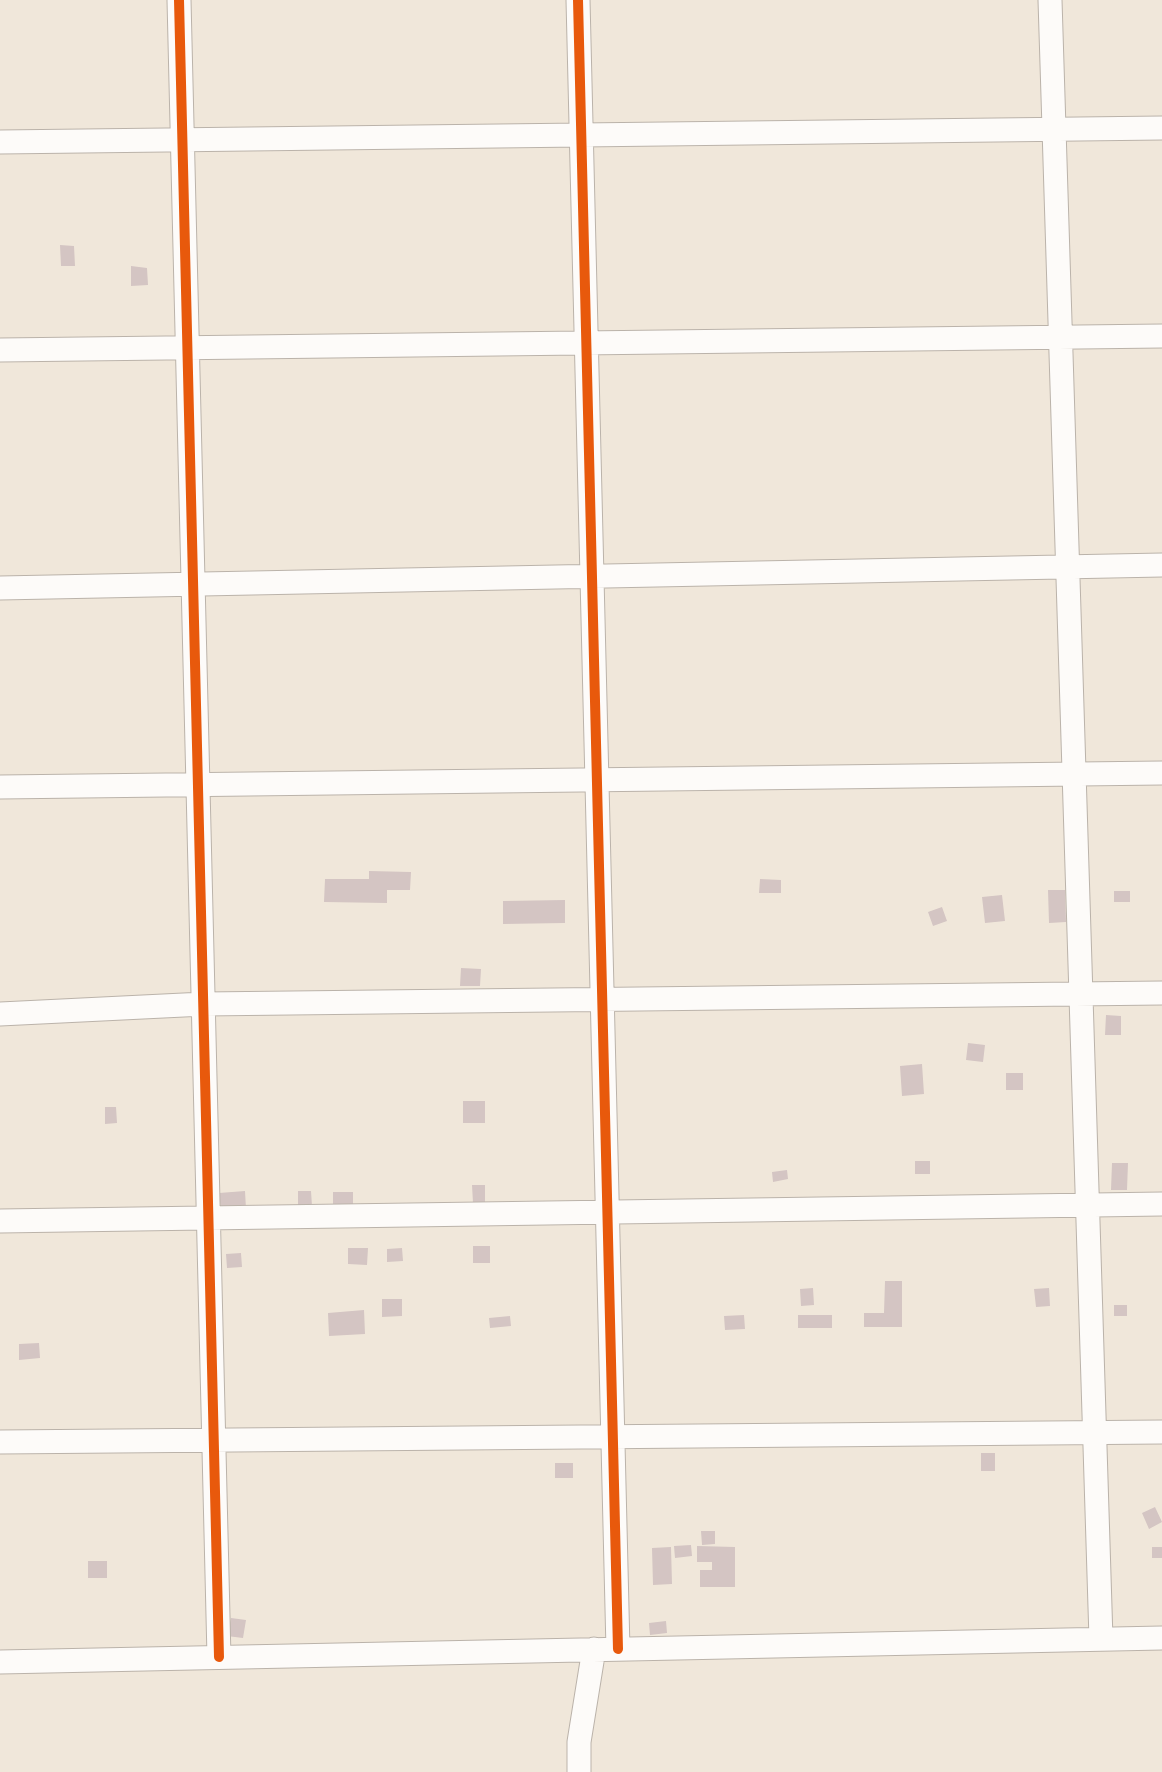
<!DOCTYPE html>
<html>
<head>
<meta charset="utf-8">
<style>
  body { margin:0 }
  canvas { display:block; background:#f0e7da }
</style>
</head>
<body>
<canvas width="1162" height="1772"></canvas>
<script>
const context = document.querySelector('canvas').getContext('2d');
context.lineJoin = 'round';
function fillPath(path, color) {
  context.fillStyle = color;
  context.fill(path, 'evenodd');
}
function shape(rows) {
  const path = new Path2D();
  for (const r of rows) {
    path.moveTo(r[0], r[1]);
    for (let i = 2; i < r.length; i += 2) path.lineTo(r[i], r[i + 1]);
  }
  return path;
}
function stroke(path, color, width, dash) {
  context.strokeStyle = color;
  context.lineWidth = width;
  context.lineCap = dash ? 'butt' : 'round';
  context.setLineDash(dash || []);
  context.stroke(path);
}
fillPath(shape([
  [60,245,74,246,75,266,61,266],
  [131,266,147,268,148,285,131,286],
  [369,871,411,872,410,890,387,890,387,903,324,902,325,879,369,879],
  [760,879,781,880,781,893,759,893],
  [1048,890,1065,890,1066,922,1049,923],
  [1114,891,1130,891,1130,902,1114,902],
  [1002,895,1005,921,985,923,982,897],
  [565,900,565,923,503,924,503,901],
  [942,907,947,921,933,926,928,912],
  [461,968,481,969,480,986,460,986],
  [1106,1015,1121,1016,1121,1035,1105,1035],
  [968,1043,985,1045,983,1062,966,1060],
  [922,1064,924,1094,902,1096,900,1066],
  [1006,1073,1023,1073,1023,1090,1006,1090],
  [463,1101,485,1101,485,1123,463,1123],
  [105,1107,116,1107,117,1123,105,1124],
  [915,1161,930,1161,930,1174,915,1174],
  [1112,1163,1128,1163,1127,1190,1111,1190],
  [787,1170,788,1179,773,1182,772,1172],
  [472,1185,485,1185,485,1202,473,1203],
  [245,1191,246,1209,221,1211,219,1193],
  [298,1191,311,1191,312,1206,298,1207],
  [333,1192,353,1192,353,1206,333,1206],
  [473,1246,490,1246,490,1263,473,1263],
  [348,1248,368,1248,367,1265,348,1264],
  [402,1248,403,1261,387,1262,387,1249],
  [241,1253,242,1267,227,1268,226,1254],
  [885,1281,902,1281,902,1327,864,1327,864,1313,884,1313],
  [813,1288,814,1305,801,1306,800,1289],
  [1049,1288,1050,1306,1036,1307,1034,1289],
  [382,1299,402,1299,402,1316,382,1317],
  [1114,1305,1127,1305,1127,1316,1114,1316],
  [364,1310,365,1334,329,1336,328,1313],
  [744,1315,745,1329,725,1330,724,1316],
  [798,1315,832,1315,832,1328,798,1328],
  [510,1316,511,1326,490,1328,489,1318],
  [39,1343,40,1358,19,1360,19,1344],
  [981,1453,995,1453,995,1471,981,1471],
  [555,1463,573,1463,573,1478,555,1478],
  [1155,1507,1162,1522,1149,1529,1142,1513],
  [701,1531,715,1531,715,1544,702,1545],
  [691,1545,692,1556,675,1558,674,1546],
  [697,1546,735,1547,735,1587,700,1587,700,1570,712,1570,712,1562,697,1562],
  [671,1547,672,1584,653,1585,652,1548],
  [1152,1547,1162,1547,1162,1558,1152,1558],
  [88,1561,107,1561,107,1578,88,1578],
  [231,1618,246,1620,243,1638,227,1636],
  [666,1621,667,1633,650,1635,649,1623]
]), '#d4c5c3');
const street = shape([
  [179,0,219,1657],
  [578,0,618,1649],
  [1050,0,1101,1639],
  [0,142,1162,128],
  [0,350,1162,336],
  [0,588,1162,565],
  [0,787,1162,773],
  [0,1014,204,1004,1162,993],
  [0,1221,1162,1204],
  [0,1442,1162,1432],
  [0,1662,1162,1638],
  [579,1772,579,1742,594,1649]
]);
stroke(street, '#bbb3aa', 25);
stroke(street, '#fdfbf9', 23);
stroke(shape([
  [179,0,219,1657],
  [578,0,618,1649]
]), '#e8590c', 10);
</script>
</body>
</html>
